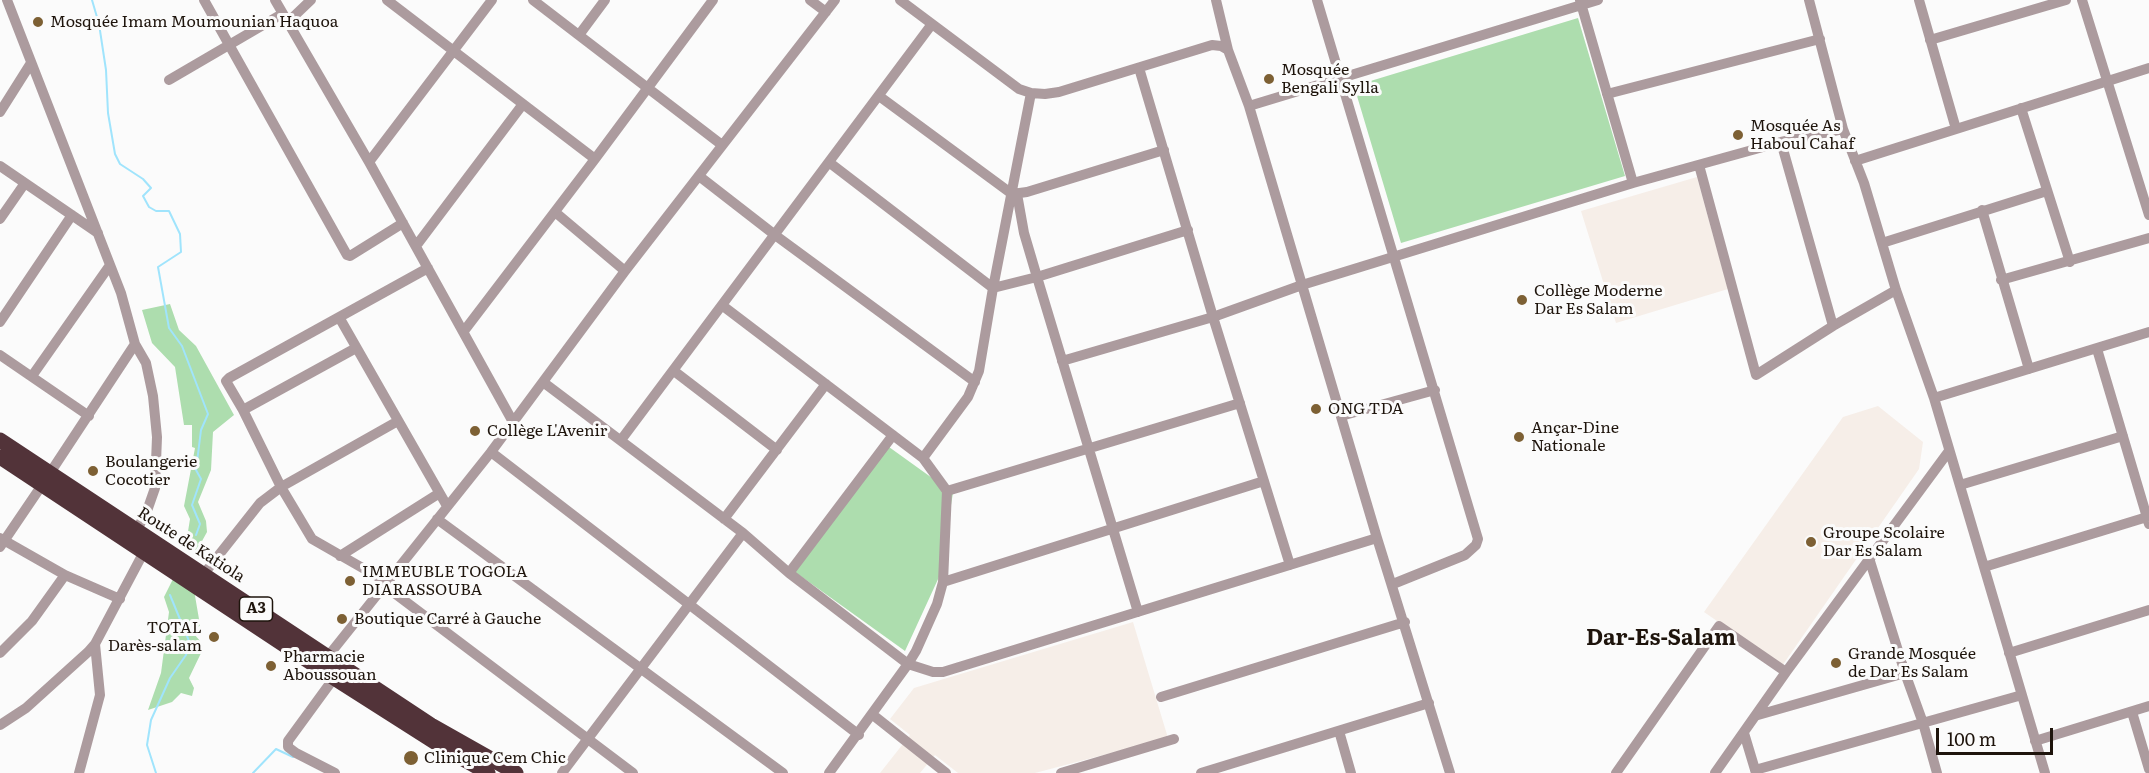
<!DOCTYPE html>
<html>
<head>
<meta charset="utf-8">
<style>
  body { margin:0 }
  #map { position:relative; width:2149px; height:773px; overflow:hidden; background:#fbfbfb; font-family:Literata,serif }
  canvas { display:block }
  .scale { position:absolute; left:1936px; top:728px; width:117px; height:27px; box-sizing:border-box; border:3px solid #1e140c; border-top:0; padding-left:8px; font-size:18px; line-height:21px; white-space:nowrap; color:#1e140c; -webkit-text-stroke:4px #fbfbfb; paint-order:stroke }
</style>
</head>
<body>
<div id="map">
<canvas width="2149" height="773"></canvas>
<div class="scale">100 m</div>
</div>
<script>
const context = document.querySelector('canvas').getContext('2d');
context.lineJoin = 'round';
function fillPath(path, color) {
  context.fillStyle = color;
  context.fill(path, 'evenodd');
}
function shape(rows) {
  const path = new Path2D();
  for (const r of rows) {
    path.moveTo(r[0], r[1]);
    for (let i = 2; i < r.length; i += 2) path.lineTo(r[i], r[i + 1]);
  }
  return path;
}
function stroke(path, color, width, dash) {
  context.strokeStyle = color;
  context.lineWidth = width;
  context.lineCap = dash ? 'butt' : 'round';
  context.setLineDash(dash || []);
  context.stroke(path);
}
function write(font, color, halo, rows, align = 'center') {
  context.font = font + ' Literata,serif';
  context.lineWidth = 6;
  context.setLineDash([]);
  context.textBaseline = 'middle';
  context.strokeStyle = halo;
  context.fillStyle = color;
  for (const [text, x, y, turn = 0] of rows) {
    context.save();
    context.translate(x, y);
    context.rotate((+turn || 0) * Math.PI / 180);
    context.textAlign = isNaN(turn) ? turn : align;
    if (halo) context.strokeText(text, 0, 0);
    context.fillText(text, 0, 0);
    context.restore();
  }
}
fillPath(shape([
  [1697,177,1728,289,1616,323,1581,211],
  [1878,406,1923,442,1919,469,1782,666,1704,612,1843,417],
  [1133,622,1168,738,1035,773,958,773,935,755,920,773,880,773,910,735,890,719,914,688]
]), '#f6eee8');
fillPath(shape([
  [1578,18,1625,176,1401,243,1354,86],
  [170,304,179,330,196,346,234,415,213,432,211,470,198,502,206,521,207,532,196,552,186,544,190,519,184,506,195,448,192,447,192,425,184,425,175,367,152,343,142,310],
  [889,447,953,493,939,577,905,651,795,572],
  [174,577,194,590,200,625,194,634,201,642,202,651,189,678,194,688,192,696,181,693,172,702,148,710,161,673,169,612,164,597]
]), '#adddae');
stroke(shape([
  [92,0,99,24,106,70,108,113,115,154,120,164,143,179,151,188,143,196,149,207,156,211,169,211,180,234,181,252,158,267,169,328,182,346,208,414,201,430,196,470,201,479,192,505,200,524,196,535],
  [156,773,147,745,151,720,170,678,186,655,189,641,170,595],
  [253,773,276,749,293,757]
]), '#a0e4fc', 2);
stroke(shape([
  [7,0,121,293,135,344,146,363,153,396,157,437,155,488,148,508,137,530],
  [204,0,347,255,350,256,403,223],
  [275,0,369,162,513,422],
  [387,0,595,159],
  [533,0,722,145],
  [810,0,826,12],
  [900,0,1019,89,1031,93,1045,94,1059,92,1212,45,1221,46,1228,50],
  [1216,0,1228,50,1249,106,1377,538,1450,773],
  [1317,0,1478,539,1476,545,1465,555,1393,584],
  [1580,0,1633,183],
  [1809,0,1843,129,1864,183,1896,290,1934,398,2045,773],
  [1919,0,1956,129],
  [2082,0,2149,215],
  [288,22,311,0],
  [579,35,605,0],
  [1930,40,2066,0],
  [1139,68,1213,317,1290,565],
  [169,80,282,14],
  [1607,94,1820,39],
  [879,96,1012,194,1027,192,1164,150],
  [1249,106,1598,0],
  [2021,108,2070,262],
  [0,112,31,63],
  [1781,142,1833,326],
  [1855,161,2149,68],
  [369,162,492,0],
  [830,163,993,288,1037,277,1188,230],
  [1699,165,1756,375,1833,326,1896,290],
  [0,166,98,233],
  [699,176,775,235,975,382],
  [1017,194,1024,233,1037,277,1138,612],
  [1982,210,2029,369],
  [555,212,625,271],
  [0,219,25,183],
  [1882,243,2047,191],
  [416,246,523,104],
  [2001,280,2149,238],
  [723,306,923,458,947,491,943,582,937,604,916,651,908,664,829,773],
  [339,317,447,506],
  [0,322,72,215],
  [464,331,595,159,713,0],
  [2097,349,2149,524],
  [0,355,89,416],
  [1062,361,1213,317,1302,285,1633,183,1781,142,1843,129],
  [674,371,777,450],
  [32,376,110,265],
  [543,382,743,533,789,573,908,664,933,672,943,672,1377,538],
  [1934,398,2149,332],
  [243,410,356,348],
  [1341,416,1435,390],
  [621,440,932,24],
  [491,452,859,735],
  [923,458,968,397,979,371,993,288,1031,93],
  [50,473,135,344],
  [1960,485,2123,436],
  [947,491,1240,403],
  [437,519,783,773],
  [724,519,826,384],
  [0,538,65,575,120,599],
  [0,547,42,485],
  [340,556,438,494],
  [1869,558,1905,673,1923,723,1937,773],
  [1984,567,2147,517],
  [789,573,893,435],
  [203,575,260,503,281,487,398,421],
  [387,582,312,539,281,487,243,410,226,381,229,378,428,268],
  [943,582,1264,481],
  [385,586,633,773],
  [0,653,32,621,65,575],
  [2009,653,2149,610],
  [325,660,491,452,625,271,835,0],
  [334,678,288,741,288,747,296,753,335,773],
  [1161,697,1405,622],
  [2132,712,2149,769],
  [873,715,946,773],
  [1758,715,1905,673],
  [0,725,26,708,88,652,95,644,147,546],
  [1339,731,1351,773],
  [1744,733,1756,773],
  [2035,741,2149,706],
  [1755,770,2022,695],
  [79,773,100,695,95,644],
  [562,773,743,533],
  [1061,773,1174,739],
  [1201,773,1429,703],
  [1616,773,1719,626,1786,672],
  [1715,773,1786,672,1949,451]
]), '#ac9b9e', 10);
stroke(shape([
  [0,440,431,725,516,773],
  [0,457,334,678,447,750,488,773]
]), '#523339', 15);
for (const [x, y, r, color] of [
  [38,22,6,"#7d6034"],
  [1269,79,6,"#7d6034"],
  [1738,135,6,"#7d6034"],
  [1522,300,6,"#7d6034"],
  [1316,409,6,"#7d6034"],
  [475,431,6,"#7d6034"],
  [1519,437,6,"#7d6034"],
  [93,471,6,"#7d6034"],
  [1811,542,6,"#7d6034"],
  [350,581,6,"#7d6034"],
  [342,619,6,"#7d6034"],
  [214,637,6,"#7d6034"],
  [1836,663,6,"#7d6034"],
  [271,666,6,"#7d6034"],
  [411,758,8,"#7d6034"]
]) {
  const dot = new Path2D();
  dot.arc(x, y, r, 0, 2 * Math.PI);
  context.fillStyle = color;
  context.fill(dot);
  stroke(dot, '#fbfbfb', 2);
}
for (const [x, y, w] of [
  [256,609,33]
]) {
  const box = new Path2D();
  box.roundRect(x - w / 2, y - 12, w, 24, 4.5);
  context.fillStyle = '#fbfbfb';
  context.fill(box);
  stroke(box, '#1e140c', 1.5);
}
write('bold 15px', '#1e140c', null, [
  ["A3",256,609]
]);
write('16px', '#1e140c', '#fbfbfb', [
  ["Mosquée Imam Moumounian Haquoa",50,22],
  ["Mosquée",1281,70],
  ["Bengali Sylla",1281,88],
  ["Mosquée As",1750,126],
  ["Haboul Cahaf",1750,144],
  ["Collège Moderne",1534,291],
  ["Dar Es Salam",1534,309],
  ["ONG TDA",1328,409],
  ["Ançar-Dine",1531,428],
  ["Nationale",1531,446],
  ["Collège L'Avenir",487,431],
  ["Boulangerie",105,462],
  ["Cocotier",105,480],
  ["Groupe Scolaire",1823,533],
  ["Dar Es Salam",1823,551],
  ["IMMEUBLE TOGOLA",362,572],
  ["DIARASSOUBA",362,590],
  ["Boutique Carré à Gauche",354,619],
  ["TOTAL",202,628,"right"],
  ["Darès-salam",202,646,"right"],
  ["Grande Mosquée",1848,654],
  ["de Dar Es Salam",1848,672],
  ["Pharmacie",283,657],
  ["Aboussouan",283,675],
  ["Clinique Cem Chic",424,758]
], 'left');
write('16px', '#1e140c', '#fbfbfb', [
  ["Route de Katiola",191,545,33]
]);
write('bold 22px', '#1e140c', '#fbfbfb', [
  ["Dar-Es-Salam",1661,639]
]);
</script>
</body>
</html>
